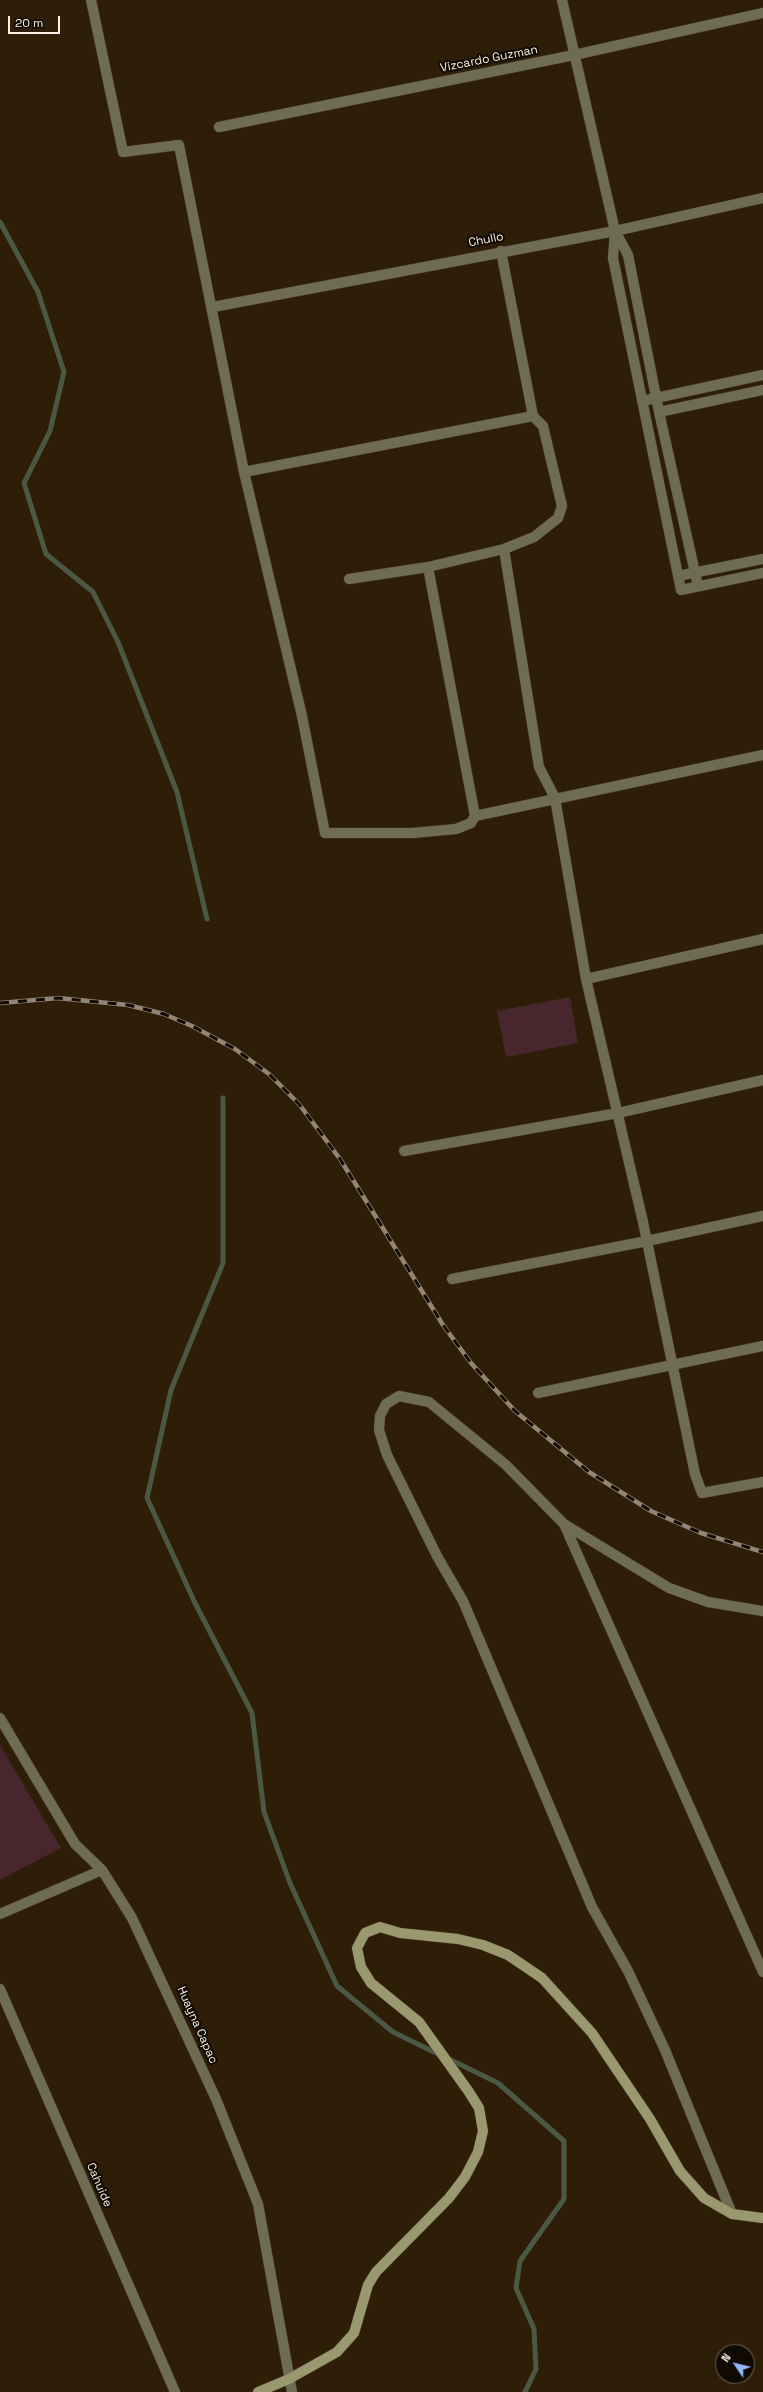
<!DOCTYPE html>
<html>
<head>
<meta charset="utf-8">
<style>
  body { margin:0 }
  #map { position:relative; width:763px; height:2392px; overflow:hidden; background:#2e1e08; font-family:"Space Grotesk",sans-serif }
  canvas { display:block }
  .north { position:absolute; left:715px; top:2344px; width:40px; height:40px; box-sizing:border-box; background:#110a03; border:1px solid #6e665c; border-radius:50%; rotate:305deg; font-size:11px; font-weight:700; line-height:16px; text-align:center; color:#faefe2 }
  .north::after { content:''; display:block; margin:auto; width:14px; height:18px; background:#94b7fd; clip-path:polygon(50% 0,100% 100%,50% 72%,0 100%) }
  .scale { position:absolute; left:8px; top:16px; width:52px; height:18px; box-sizing:border-box; border:2px solid #faefe2; border-top:0; padding-left:5px; font-size:12px; line-height:14px; white-space:nowrap; color:#faefe2; -webkit-text-stroke:3px #110a03; paint-order:stroke }
</style>
</head>
<body>
<div id="map">
<canvas width="763" height="2392"></canvas>
<div class="north">N</div>
<div class="scale">20 m</div>
</div>
<script>
const context = document.querySelector('canvas').getContext('2d');
context.lineJoin = 'round';
function fillPath(path, color) {
  context.fillStyle = color;
  context.fill(path, 'evenodd');
}
function shape(rows) {
  const path = new Path2D();
  for (const r of rows) {
    path.moveTo(r[0], r[1]);
    for (let i = 2; i < r.length; i += 2) path.lineTo(r[i], r[i + 1]);
  }
  return path;
}
function stroke(path, color, width, dash) {
  context.strokeStyle = color;
  context.lineWidth = width;
  context.lineCap = dash ? 'butt' : 'round';
  context.setLineDash(dash || []);
  context.stroke(path);
}
function write(font, color, halo, rows, align = 'center') {
  context.font = font + ' "Space Grotesk",sans-serif';
  context.lineWidth = 4;
  context.setLineDash([]);
  context.textBaseline = 'middle';
  context.strokeStyle = halo;
  context.fillStyle = color;
  for (const [text, x, y, turn = 0] of rows) {
    context.save();
    context.translate(x, y);
    context.rotate((+turn || 0) * Math.PI / 180);
    context.textAlign = isNaN(turn) ? turn : align;
    if (halo) context.strokeText(text, 0, 0);
    context.fillText(text, 0, 0);
    context.restore();
  }
}
fillPath(shape([
  [570,997,578,1043,506,1057,497,1011],
  [0,1745,61,1848,0,1880]
]), '#48262e');
stroke(shape([
  [0,222,38,292,64,372,50,431,24,483,46,554,93,592,118,642,177,792,207,919],
  [223,1098,223,1263,171,1390,147,1498,195,1603,252,1713,264,1812,290,1883,337,1986,393,2032,440,2055],
  [449,2059,498,2083,564,2141,564,2199,520,2261,516,2288,534,2329,536,2369,525,2392]
]), '#4b5944', 5);
const street = shape([
  [91,0,123,152,179,145,244,472,302,716,325,833,413,833,456,829,471,823,475,816,428,567],
  [562,0,615,231,628,255,659,412,698,586],
  [219,127,574,55,763,13],
  [615,231,613,258,681,590,763,573],
  [213,307,615,231,763,198],
  [642,401,763,375],
  [659,412,763,390],
  [244,472,533,416],
  [504,549,539,767,555,798,586,979,643,1222,695,1474,702,1493,763,1482],
  [678,576,763,559],
  [349,579,428,567,504,549,534,537,558,518,562,506,543,426,533,416,501,251],
  [475,816,763,755],
  [586,979,763,939],
  [404,1151,618,1113,763,1080],
  [452,1279,647,1241,763,1216],
  [538,1393,763,1346],
  [564,1524,763,1972],
  [0,1718,75,1844,102,1870,132,1918,216,2099,258,2204,292,2392],
  [0,1914,102,1870],
  [0,1989,175,2392],
  [732,2214,665,2050,628,1971,592,1907,463,1601,437,1556,387,1455,379,1430,380,1416,386,1404,399,1396,429,1402,506,1465,564,1524,669,1588,708,1602,763,1611]
]);
const secondary = shape([
  [258,2392,289,2379,337,2352,354,2333,368,2285,376,2272,449,2198,465,2177,478,2152,483,2131,479,2108,469,2092,419,2022,371,1983,361,1967,357,1948,365,1933,380,1927,400,1933,458,1939,483,1945,508,1955,542,1978,592,2033,650,2119,680,2171,704,2198,732,2214,763,2218]
]);
stroke(street, '#4b3b27', 11);
stroke(secondary, '#4b3b27', 11);
stroke(street, '#6e6d53', 10);
stroke(secondary, '#99986f', 10);
const rail = shape([
  [0,1003,58,998,128,1005,164,1014,192,1026,235,1049,269,1074,299,1104,340,1159,443,1325,471,1363,515,1411,589,1472,651,1511,701,1533,763,1552]
]);
stroke(rail, '#938574', 4.5);
stroke(rail, '#110a03', 3, [9]);
write('12px', '#faefe2', '#110a03', [
  ["Vizcardo Guzman",489,59,-11],
  ["Chullo",486,240,-11],
  ["Huayna Capac",197,2025,66],
  ["Cahuide",99,2185,67]
]);
</script>
</body>
</html>
